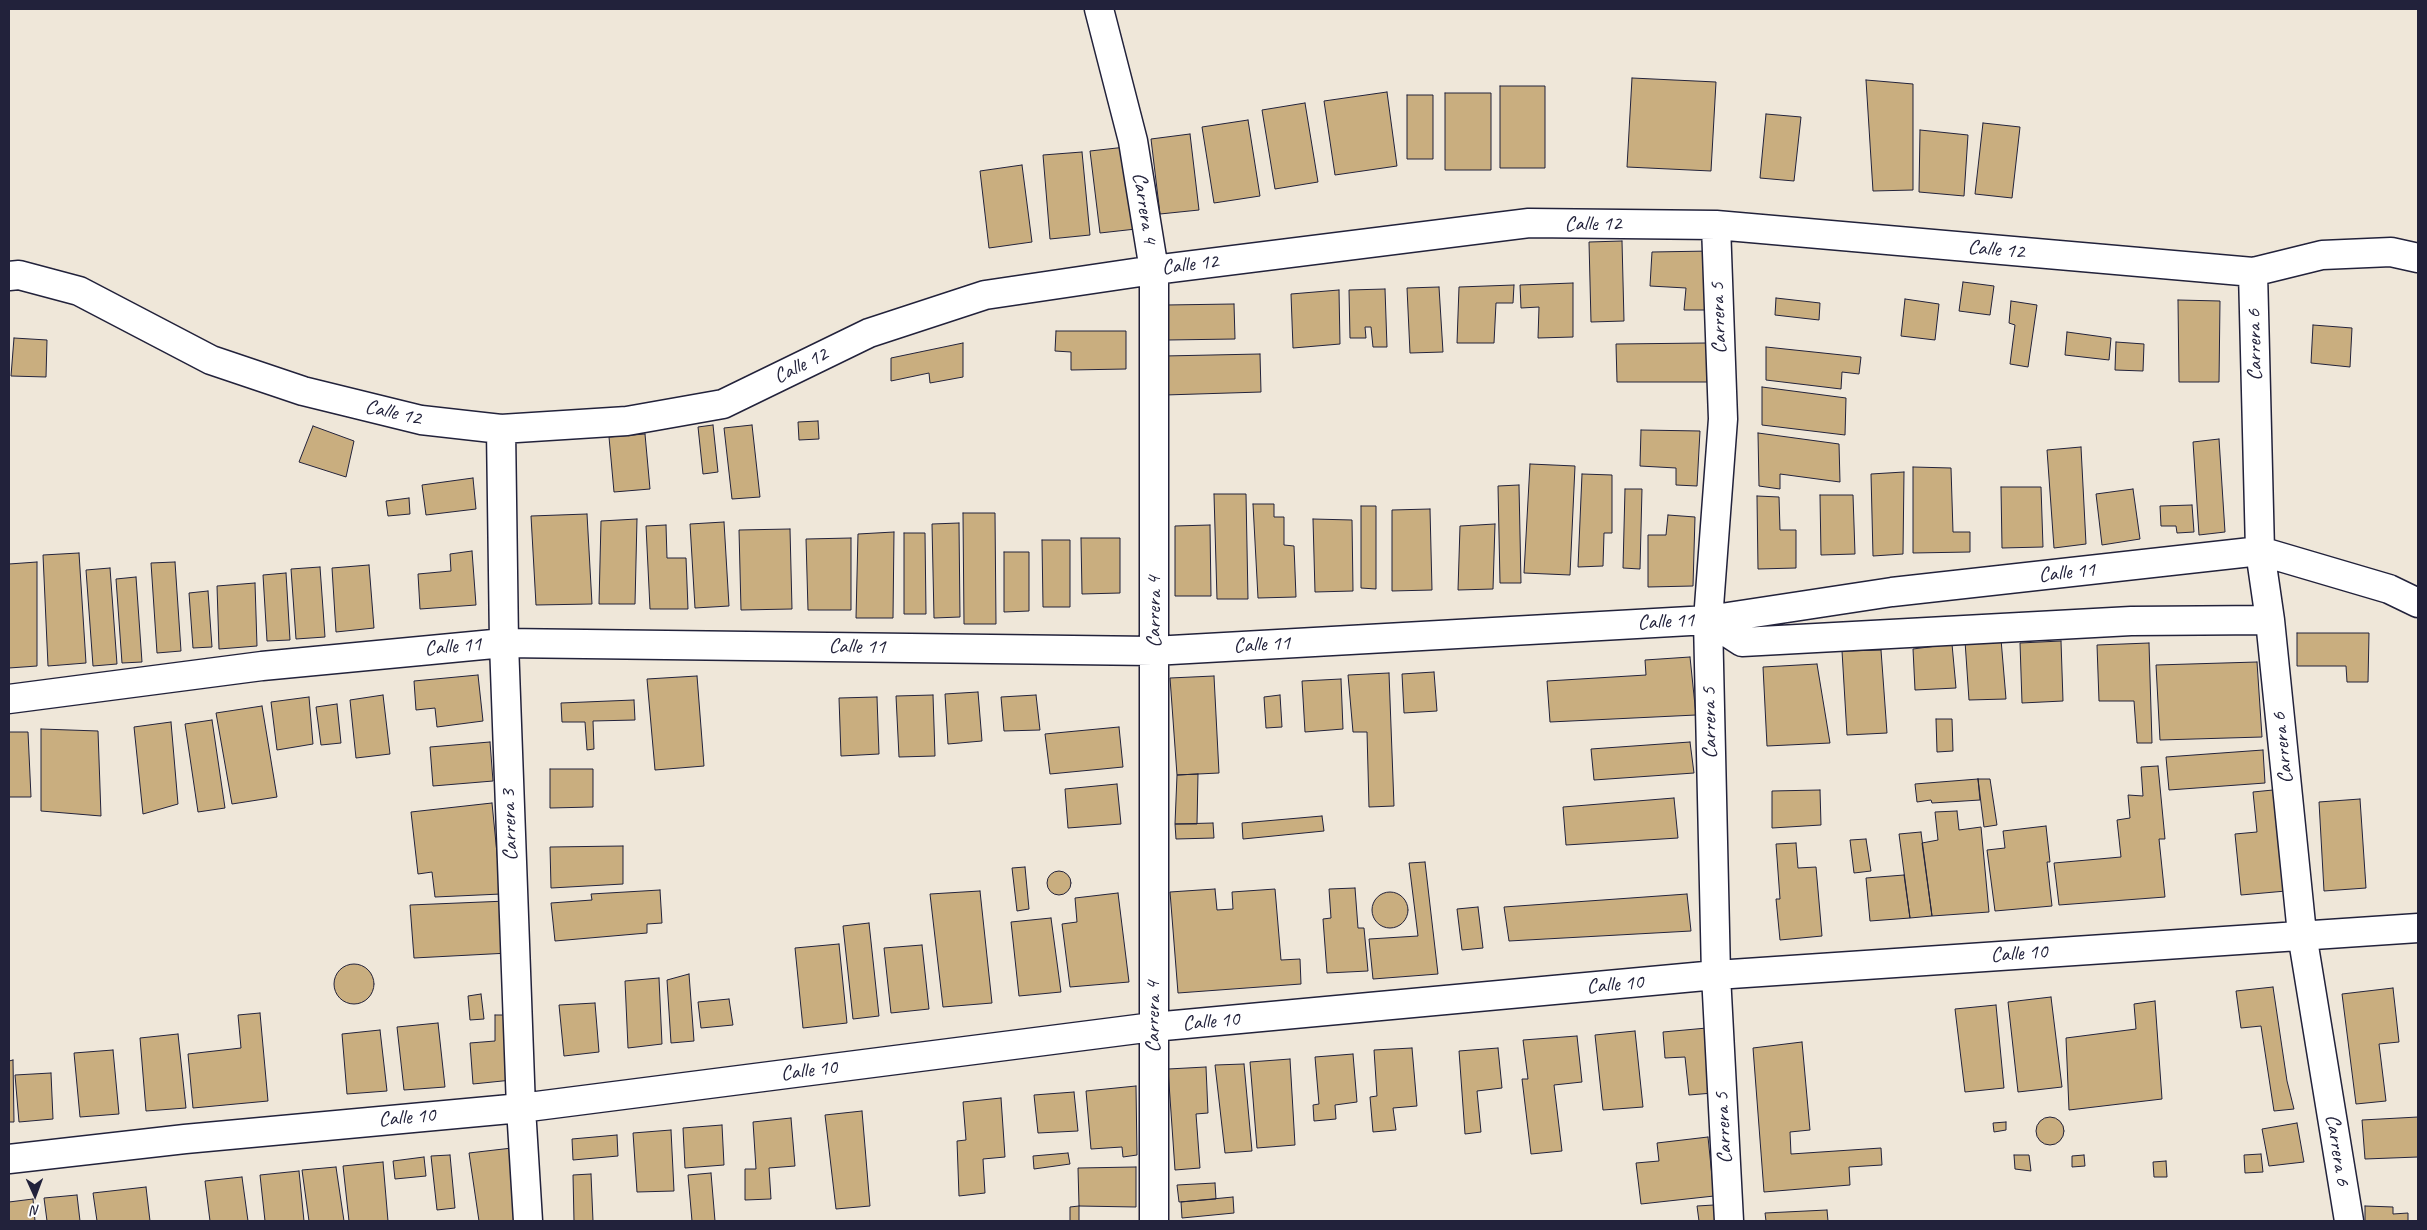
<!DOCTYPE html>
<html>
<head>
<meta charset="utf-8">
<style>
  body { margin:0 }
  #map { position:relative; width:2427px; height:1230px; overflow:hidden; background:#efe7d9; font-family:Caveat,sans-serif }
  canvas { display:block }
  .frame { position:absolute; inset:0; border:10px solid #22223b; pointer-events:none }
  .north { position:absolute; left:10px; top:1170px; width:50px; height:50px; -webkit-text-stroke:4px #fff; paint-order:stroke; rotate:178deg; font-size:14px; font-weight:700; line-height:20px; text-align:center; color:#22223b }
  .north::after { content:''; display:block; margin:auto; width:18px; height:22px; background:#22223b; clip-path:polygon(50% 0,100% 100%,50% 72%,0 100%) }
</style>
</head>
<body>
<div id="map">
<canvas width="2427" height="1230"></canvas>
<div class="frame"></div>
<div class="north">N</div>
</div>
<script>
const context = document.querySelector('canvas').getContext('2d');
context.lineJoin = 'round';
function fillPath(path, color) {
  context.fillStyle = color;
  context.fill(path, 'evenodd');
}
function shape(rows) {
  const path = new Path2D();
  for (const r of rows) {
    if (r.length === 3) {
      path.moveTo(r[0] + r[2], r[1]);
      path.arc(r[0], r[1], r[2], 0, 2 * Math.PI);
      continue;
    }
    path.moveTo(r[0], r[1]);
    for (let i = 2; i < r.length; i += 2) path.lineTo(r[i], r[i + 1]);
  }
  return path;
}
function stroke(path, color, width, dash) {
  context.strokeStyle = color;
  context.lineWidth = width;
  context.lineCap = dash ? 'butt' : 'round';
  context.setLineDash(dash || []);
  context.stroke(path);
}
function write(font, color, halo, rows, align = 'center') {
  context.font = font + ' Caveat,sans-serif';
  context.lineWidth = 5;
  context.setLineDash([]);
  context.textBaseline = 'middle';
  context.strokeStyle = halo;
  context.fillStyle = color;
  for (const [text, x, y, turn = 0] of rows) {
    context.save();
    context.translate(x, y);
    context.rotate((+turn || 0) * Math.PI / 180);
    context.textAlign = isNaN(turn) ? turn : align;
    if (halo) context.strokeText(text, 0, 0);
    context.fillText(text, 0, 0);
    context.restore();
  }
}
const building = shape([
  [1632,78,1716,82,1711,171,1627,167,1632,78],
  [1866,80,1913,84,1913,190,1873,191,1866,80],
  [1500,86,1545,86,1545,168,1500,168,1500,86],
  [1387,92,1397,166,1335,175,1324,101,1387,92],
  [1445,93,1491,93,1491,170,1445,170,1445,93],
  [1407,95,1433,95,1433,159,1407,159,1407,95],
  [1305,103,1318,182,1275,189,1262,110,1305,103],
  [1766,114,1801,117,1794,181,1760,178,1766,114],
  [1248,120,1260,196,1214,203,1202,127,1248,120],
  [1983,123,2020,127,2012,198,1975,194,1983,123],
  [1920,130,1968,135,1964,196,1919,192,1920,130],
  [1190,134,1199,210,1160,214,1151,139,1190,134],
  [1126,147,1136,229,1100,233,1090,151,1126,147],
  [1082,152,1090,235,1050,239,1043,155,1082,152],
  [1022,165,1032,242,989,248,980,171,1022,165],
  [1622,241,1624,321,1591,322,1589,242,1622,241],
  [1711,251,1707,310,1684,310,1686,288,1650,286,1652,252,1711,251],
  [1963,282,1994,286,1990,315,1959,311,1963,282],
  [1573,283,1573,337,1538,338,1539,307,1521,308,1520,285,1573,283],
  [1514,285,1513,303,1496,303,1494,343,1457,343,1459,287,1514,285],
  [1439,287,1443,352,1410,353,1407,288,1439,287],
  [1385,289,1387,347,1373,347,1371,327,1365,327,1366,338,1350,338,1349,290,1385,289],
  [1339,290,1340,344,1293,348,1291,294,1339,290],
  [1776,298,1820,303,1819,320,1775,315,1776,298],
  [1905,299,1939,304,1935,340,1901,336,1905,299],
  [2178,300,2220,301,2219,382,2179,382,2178,300],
  [2011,301,2037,305,2028,367,2010,364,2015,325,2009,323,2011,301],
  [1234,304,1235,339,1168,340,1166,305,1234,304],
  [2313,325,2352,328,2350,367,2311,363,2313,325],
  [1056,331,1126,331,1126,369,1071,370,1071,352,1055,351,1056,331],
  [2067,332,2111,338,2109,360,2065,355,2067,332],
  [14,338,47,340,46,377,11,376,14,338],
  [2116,342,2144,344,2143,371,2115,370,2116,342],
  [963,343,963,377,930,383,929,373,891,381,891,358,963,343],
  [1707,343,1707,382,1617,382,1616,344,1707,343],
  [1766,347,1861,357,1859,374,1842,372,1841,389,1766,380,1766,347],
  [1260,354,1261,392,1165,395,1164,356,1260,354],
  [1762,387,1846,398,1845,435,1762,425,1762,387],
  [818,421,819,439,799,440,798,422,818,421],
  [713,425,718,472,703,474,698,427,713,425],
  [752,425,760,497,732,499,724,428,752,425],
  [313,426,354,441,346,477,299,462,313,426],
  [1641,430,1700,431,1697,486,1676,485,1676,468,1640,466,1641,430],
  [1758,433,1839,444,1840,482,1780,474,1780,489,1759,486,1758,433],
  [645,434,650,489,614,492,609,437,645,434],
  [2219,439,2225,532,2199,535,2193,442,2219,439],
  [2081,447,2086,544,2054,548,2047,450,2081,447],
  [1530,464,1575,466,1570,575,1524,573,1530,464],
  [1913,467,1951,468,1953,532,1970,532,1970,552,1913,553,1913,467],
  [1904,472,1903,554,1873,556,1871,474,1904,472],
  [1582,474,1612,475,1612,533,1604,533,1603,566,1578,567,1582,474],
  [473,478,476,509,426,515,422,485,473,478],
  [1519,485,1521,583,1500,583,1498,486,1519,485],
  [2001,487,2041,487,2043,547,2002,548,2001,487],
  [1625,489,1642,489,1640,569,1623,568,1625,489],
  [2133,489,2140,539,2102,545,2096,494,2133,489],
  [1214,494,1246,494,1248,599,1217,599,1214,494],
  [1820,495,1853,495,1855,554,1821,555,1820,495],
  [1757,496,1779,497,1780,530,1796,530,1796,568,1758,569,1757,496],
  [409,498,410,514,388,516,386,501,409,498],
  [1253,504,1274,504,1274,517,1284,517,1284,545,1294,546,1296,597,1258,598,1253,504],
  [2192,505,2194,532,2177,533,2176,526,2161,526,2160,506,2192,505],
  [1361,506,1376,506,1376,589,1361,588,1361,506],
  [1430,509,1432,590,1392,591,1392,510,1430,509],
  [963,513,995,513,996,624,964,624,963,513],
  [587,514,592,604,536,605,531,516,587,514],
  [1668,515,1695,517,1693,586,1648,587,1648,535,1666,535,1668,515],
  [637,519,635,604,599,604,601,521,637,519],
  [1313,519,1352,520,1353,591,1315,592,1313,519],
  [724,522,729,606,695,608,690,524,724,522],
  [959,523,960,617,934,618,932,524,959,523],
  [1495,524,1493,589,1458,590,1460,526,1495,524],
  [666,525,667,558,686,558,688,609,650,609,646,526,666,525],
  [1210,525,1211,596,1175,596,1175,526,1210,525],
  [790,529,792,609,741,610,739,530,790,529],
  [894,532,893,618,856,618,858,534,894,532],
  [904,533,925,533,926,614,904,614,904,533],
  [851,538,851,610,808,610,806,539,851,538],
  [1081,538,1120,538,1120,593,1082,594,1081,538],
  [1042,540,1070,540,1070,607,1043,607,1042,540],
  [472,551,476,605,420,609,418,574,451,571,450,554,472,551],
  [1004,552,1029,552,1029,611,1004,612,1004,552],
  [79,553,86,663,48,666,43,555,79,553],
  [37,562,37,666,9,668,9,564,37,562],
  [175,562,181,651,157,653,151,563,175,562],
  [369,565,374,628,336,632,332,568,369,565],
  [320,567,325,637,296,639,291,569,320,567],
  [110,568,117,664,93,666,86,570,110,568],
  [286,573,290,640,267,641,263,575,286,573],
  [136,577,142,662,122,663,116,579,136,577],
  [255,583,257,646,219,649,217,586,255,583],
  [208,591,212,647,193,648,189,593,208,591],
  [2297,633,2369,633,2368,682,2347,682,2346,666,2297,666,2297,633],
  [2001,639,2006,699,1969,700,1965,641,2001,639],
  [2061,641,2063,701,2022,703,2020,643,2061,641],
  [2149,643,2152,743,2137,743,2134,701,2099,701,2097,645,2149,643],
  [1952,644,1956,688,1915,690,1913,649,1952,644],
  [1881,650,1887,733,1847,735,1842,651,1881,650],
  [1690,657,1696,715,1550,722,1547,681,1646,675,1645,660,1690,657],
  [2257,662,2262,737,2160,740,2156,665,2257,662],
  [1817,664,1830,743,1767,746,1763,667,1817,664],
  [1434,672,1437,711,1404,713,1402,674,1434,672],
  [1389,673,1394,806,1369,807,1367,732,1353,732,1348,675,1389,673],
  [478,675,483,721,437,727,435,708,416,710,414,681,478,675],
  [697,676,704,766,655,770,647,679,697,676],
  [1214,676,1219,773,1177,775,1170,678,1214,676],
  [1341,679,1343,729,1305,732,1302,681,1341,679],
  [978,692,982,741,948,744,945,694,978,692],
  [383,695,390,754,356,758,350,700,383,695],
  [933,695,935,756,899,757,896,696,933,695],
  [1036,695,1040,730,1004,731,1001,697,1036,695],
  [1280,695,1282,727,1266,728,1264,697,1280,695],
  [309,697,313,744,277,750,271,702,309,697],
  [877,697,879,754,841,756,839,698,877,697],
  [634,700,635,720,593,721,594,749,587,750,585,722,562,722,561,703,634,700],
  [337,704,341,743,321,745,316,707,337,704],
  [262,706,277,797,232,804,216,713,262,706],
  [1936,719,1952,719,1953,751,1937,752,1936,719],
  [212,720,225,808,198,812,185,724,212,720],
  [171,722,178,804,143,814,134,727,171,722],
  [1119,727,1123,767,1050,774,1045,734,1119,727],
  [41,729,98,731,101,816,41,811,41,729],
  [9,732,28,732,31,797,9,797,9,732],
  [490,742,493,781,433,786,430,747,490,742],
  [1690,742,1694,773,1594,780,1591,749,1690,742],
  [2263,750,2265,783,2169,790,2166,757,2263,750],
  [2158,766,2165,839,2159,839,2165,897,2059,905,2054,863,2121,857,2117,820,2130,818,2128,795,2143,796,2141,767,2158,766],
  [550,769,593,769,593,807,550,808,550,769],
  [1198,774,1197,824,1175,824,1177,775,1198,774],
  [1978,779,1990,779,1997,825,1984,827,1978,779],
  [1978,779,1980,800,1932,803,1931,800,1917,802,1915,784,1978,779],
  [1117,784,1121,824,1068,828,1065,789,1117,784],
  [1820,790,1821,825,1772,828,1772,791,1820,790],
  [2273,790,2286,891,2241,895,2235,834,2257,832,2253,792,2273,790],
  [1674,798,1678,838,1566,845,1563,807,1674,798],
  [2360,799,2366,888,2324,891,2319,802,2360,799],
  [492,803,501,894,435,897,432,872,418,874,411,812,492,803],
  [1957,811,1959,830,1981,827,1989,912,1932,916,1922,843,1938,840,1935,812,1957,811],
  [1322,816,1324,831,1243,839,1242,823,1322,816],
  [1213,823,1214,838,1176,839,1175,824,1213,823],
  [2046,826,2050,862,2047,862,2052,906,1995,911,1987,850,2005,848,2003,831,2046,826],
  [1921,832,1932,916,1910,918,1899,834,1921,832],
  [1866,839,1871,871,1854,873,1850,840,1866,839],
  [1796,843,1798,868,1816,867,1822,936,1780,940,1776,899,1780,899,1776,844,1796,843],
  [623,846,623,884,551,888,550,847,623,846],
  [1425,862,1438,974,1373,979,1369,939,1418,936,1409,863,1425,862],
  [1025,867,1029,909,1017,911,1012,868,1025,867],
  [1059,883,12],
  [1904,875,1910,918,1870,921,1866,878,1904,875],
  [1355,888,1358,928,1364,928,1368,971,1327,973,1323,919,1331,918,1329,889,1355,888],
  [1215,889,1217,910,1233,909,1232,892,1275,889,1281,960,1300,959,1301,984,1178,993,1170,892,1215,889],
  [660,890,662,923,647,924,647,933,555,941,551,903,592,900,591,894,660,890],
  [980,891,992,1003,943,1007,930,894,980,891],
  [1390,910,18],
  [1118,893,1129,982,1070,987,1062,924,1077,922,1075,898,1118,893],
  [1687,894,1691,931,1509,941,1504,907,1687,894],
  [507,901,509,953,414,958,410,905,507,901],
  [1478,907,1483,948,1462,950,1457,909,1478,907],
  [1051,918,1061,992,1019,996,1011,922,1051,918],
  [869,923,879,1016,853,1019,843,926,869,923],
  [839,944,847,1023,803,1028,795,948,839,944],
  [922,945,929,1009,891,1013,884,948,922,945],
  [354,984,20],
  [689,974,694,1041,671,1043,667,980,689,974],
  [659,978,662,1044,628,1048,625,981,659,978],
  [2273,987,2287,1081,2294,1109,2274,1111,2261,1026,2241,1028,2236,991,2273,987],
  [2393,988,2399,1042,2379,1044,2386,1101,2356,1104,2342,994,2393,988],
  [481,994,484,1019,470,1020,468,996,481,994],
  [2051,997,2062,1087,2018,1092,2008,1002,2051,997],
  [729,999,733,1025,701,1028,698,1002,729,999],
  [2155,1001,2162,1099,2069,1110,2066,1038,2136,1029,2134,1004,2155,1001],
  [595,1003,599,1052,564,1056,559,1005,595,1003],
  [1996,1005,2004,1088,1965,1092,1955,1009,1996,1005],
  [260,1013,268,1101,193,1108,188,1054,241,1048,238,1015,260,1013],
  [495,1015,511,1015,512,1080,473,1084,470,1043,495,1041,495,1015],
  [438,1023,445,1087,404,1090,397,1027,438,1023],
  [1707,1028,1713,1093,1689,1095,1685,1057,1665,1058,1663,1032,1707,1028],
  [380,1030,387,1091,347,1094,342,1034,380,1030],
  [1635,1031,1643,1107,1603,1110,1595,1035,1635,1031],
  [178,1034,186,1108,146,1111,140,1038,178,1034],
  [1577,1036,1582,1082,1554,1085,1562,1151,1531,1154,1522,1079,1528,1079,1523,1040,1577,1036],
  [1802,1042,1810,1130,1790,1132,1791,1154,1881,1148,1882,1165,1849,1167,1850,1185,1764,1192,1753,1048,1802,1042],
  [1412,1048,1417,1106,1393,1108,1396,1130,1373,1132,1370,1097,1377,1096,1374,1050,1412,1048],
  [1498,1048,1502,1088,1477,1091,1481,1132,1465,1134,1459,1051,1498,1048],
  [113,1050,119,1114,80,1117,74,1053,113,1050],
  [1353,1054,1357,1102,1335,1105,1336,1119,1314,1121,1313,1105,1319,1104,1315,1057,1353,1054],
  [1290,1059,1295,1145,1257,1148,1250,1062,1290,1059],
  [13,1060,14,1122,9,1122,9,1061,13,1060],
  [1244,1064,1252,1151,1225,1153,1215,1065,1244,1064],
  [1206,1067,1208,1113,1196,1114,1200,1168,1175,1170,1168,1069,1206,1067],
  [51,1073,53,1119,19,1122,15,1075,51,1073],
  [1136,1086,1137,1155,1123,1157,1122,1147,1091,1149,1086,1091,1136,1086],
  [1074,1092,1078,1131,1038,1133,1034,1095,1074,1092],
  [1001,1098,1005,1157,983,1159,985,1193,959,1196,957,1141,966,1140,963,1102,1001,1098],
  [862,1111,870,1206,836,1209,825,1115,862,1111],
  [2050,1131,14],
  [2418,1117,2418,1157,2365,1159,2362,1120,2418,1117],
  [791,1118,795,1166,769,1168,771,1199,745,1200,745,1169,756,1169,753,1122,791,1118],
  [2006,1122,2006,1130,1994,1132,1993,1123,2006,1122],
  [2297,1123,2304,1162,2269,1166,2262,1129,2297,1123],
  [722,1125,724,1165,685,1168,683,1128,722,1125],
  [671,1130,674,1191,637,1192,633,1133,671,1130],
  [617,1135,618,1156,573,1160,572,1139,617,1135],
  [1708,1137,1714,1196,1641,1204,1636,1163,1659,1161,1657,1143,1708,1137],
  [512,1148,522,1221,479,1221,469,1153,512,1148],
  [1068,1153,1070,1164,1034,1169,1033,1156,1068,1153],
  [2261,1154,2263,1172,2245,1173,2244,1155,2261,1154],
  [450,1155,455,1208,437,1210,431,1156,450,1155],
  [2014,1155,2029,1155,2031,1171,2015,1169,2014,1155],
  [2084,1155,2085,1166,2072,1167,2072,1156,2084,1155],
  [424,1157,426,1176,395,1179,393,1161,424,1157],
  [2166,1161,2167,1177,2154,1177,2153,1162,2166,1161],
  [383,1162,388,1221,349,1221,343,1166,383,1162],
  [336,1167,344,1221,309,1221,302,1170,336,1167],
  [1136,1167,1136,1207,1079,1206,1078,1168,1136,1167],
  [299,1171,304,1221,265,1221,260,1175,299,1171],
  [711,1173,715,1221,692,1221,688,1175,711,1173],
  [591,1174,593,1221,574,1221,573,1175,591,1174],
  [242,1177,248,1221,210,1221,205,1181,242,1177],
  [1215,1183,1216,1199,1179,1202,1177,1185,1215,1183],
  [146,1187,150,1221,97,1221,93,1193,146,1187],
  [77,1195,80,1221,47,1221,44,1198,77,1195],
  [1233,1197,1234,1213,1182,1218,1181,1202,1233,1197],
  [33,1199,35,1221,9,1221,9,1202,33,1199],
  [1714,1205,1715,1221,1699,1221,1697,1206,1714,1205],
  [1079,1206,1079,1221,1070,1221,1070,1207,1079,1206],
  [2365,1206,2393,1207,2393,1214,2408,1213,2408,1221,2365,1221,2365,1206],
  [1827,1210,1828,1221,1766,1221,1765,1213,1827,1210]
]);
fillPath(building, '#c9ae7f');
stroke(building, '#22223b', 1);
const minor = shape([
  [1099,9,1133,141,1154,270,1154,1221],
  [1716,225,1723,419,1708,620,1716,975,1729,1221],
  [2253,272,2260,551,2270,620,2302,934,2349,1221],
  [9,276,19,275,79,291,211,360,303,391,421,420,501,429,627,421,723,404,869,333,985,295,1154,270,1529,223,1716,225,2253,272,2322,255,2391,252,2418,258],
  [501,429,504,643,521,1108,528,1221],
  [1708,620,1742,642,2131,621,2270,620],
  [9,699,262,666,504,643,1153,651,1708,620,1892,592,2260,551,2389,589,2418,603],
  [9,1159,185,1139,521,1108,1153,1027,1716,975,2418,928]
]);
stroke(minor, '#22223b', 31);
stroke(minor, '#fff', 28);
write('21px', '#22223b', '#fff', [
  ["Carrera 4",1144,208,81],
  ["Calle 12",1593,224],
  ["Calle 12",1996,250,5],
  ["Calle 12",1190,265,-7],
  ["Carrera 5",1719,318,-92],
  ["Carrera 6",2255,345,-91],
  ["Calle 12",801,366,-26],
  ["Calle 12",393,413,13],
  ["Calle 11",2067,573,-6],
  ["Carrera 4",1154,612,-90],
  ["Calle 11",1666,622,-3],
  ["Calle 11",1262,645,-3],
  ["Calle 11",453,647,-5],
  ["Calle 11",857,647,1],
  ["Carrera 5",1710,723,-91],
  ["Carrera 6",2283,748,-96],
  ["Carrera 3",510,825,-92],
  ["Calle 10",2019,954,-4],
  ["Calle 10",1615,985,-5],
  ["Carrera 4",1153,1017,-90],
  ["Calle 10",1211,1022,-5],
  ["Calle 10",809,1071,-7],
  ["Calle 10",407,1118,-5],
  ["Carrera 5",1724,1128,-93],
  ["Carrera 6",2337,1150,81]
]);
</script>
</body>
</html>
